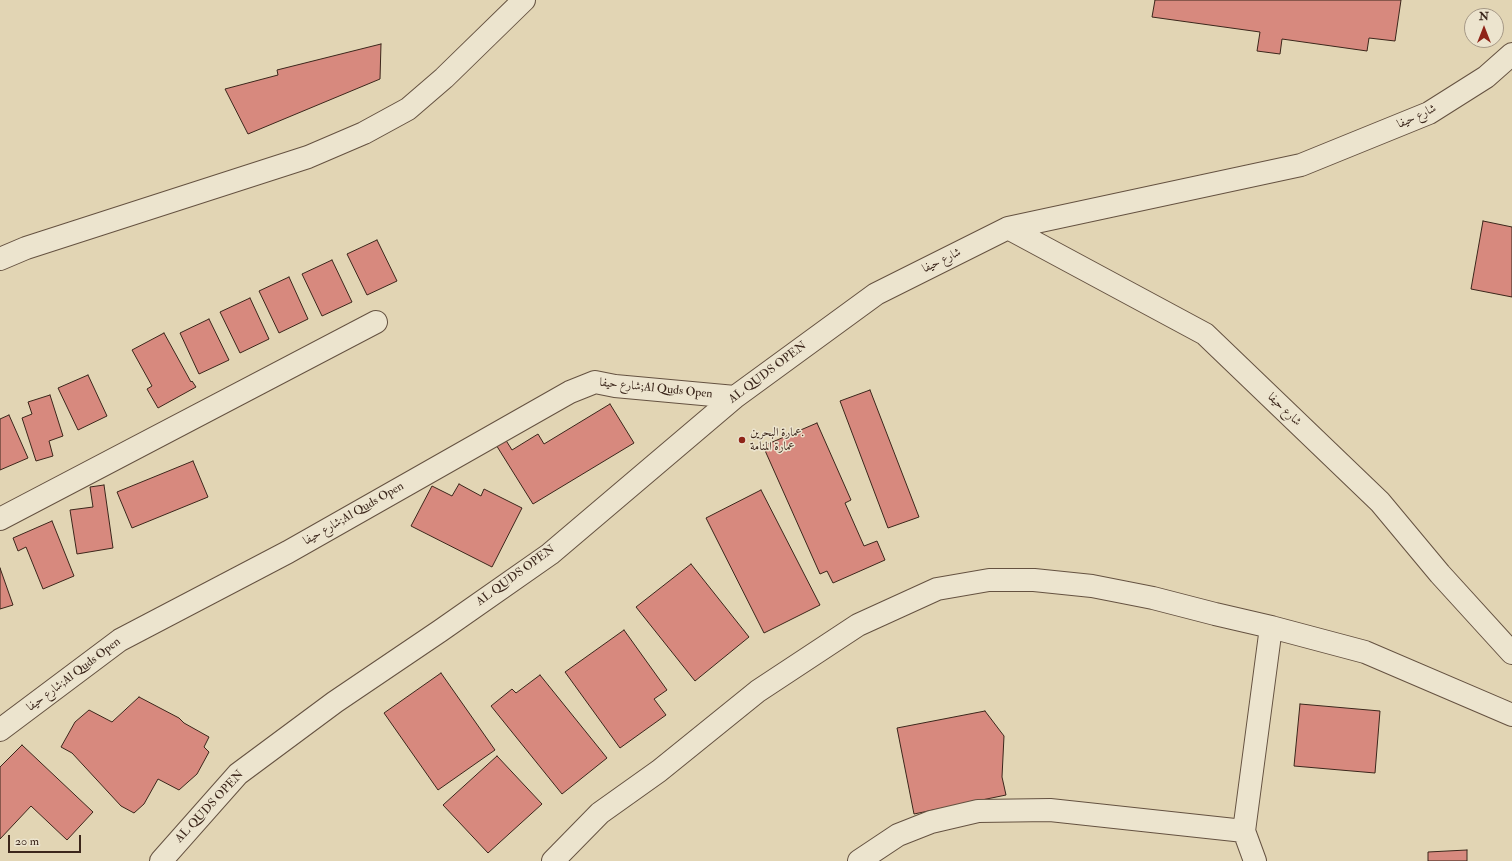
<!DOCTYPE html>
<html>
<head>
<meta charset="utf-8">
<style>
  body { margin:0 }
  #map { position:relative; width:1512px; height:861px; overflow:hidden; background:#e2d5b4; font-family:"IM FELL Double Pica",serif }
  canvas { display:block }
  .north { position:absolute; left:1464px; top:8px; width:40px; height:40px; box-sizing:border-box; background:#ece4ce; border:1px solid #a59886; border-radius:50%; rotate:0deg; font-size:11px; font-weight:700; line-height:16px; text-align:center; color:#3b261b }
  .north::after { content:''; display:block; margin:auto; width:14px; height:18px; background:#8f2418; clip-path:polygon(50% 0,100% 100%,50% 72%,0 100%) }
  .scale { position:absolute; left:8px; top:835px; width:73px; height:18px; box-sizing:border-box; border:2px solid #3b261b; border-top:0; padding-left:5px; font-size:12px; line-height:14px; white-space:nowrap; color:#3b261b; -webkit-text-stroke:3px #ece4ce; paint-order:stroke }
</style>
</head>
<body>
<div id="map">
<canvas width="1512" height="861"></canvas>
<div class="north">N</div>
<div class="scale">20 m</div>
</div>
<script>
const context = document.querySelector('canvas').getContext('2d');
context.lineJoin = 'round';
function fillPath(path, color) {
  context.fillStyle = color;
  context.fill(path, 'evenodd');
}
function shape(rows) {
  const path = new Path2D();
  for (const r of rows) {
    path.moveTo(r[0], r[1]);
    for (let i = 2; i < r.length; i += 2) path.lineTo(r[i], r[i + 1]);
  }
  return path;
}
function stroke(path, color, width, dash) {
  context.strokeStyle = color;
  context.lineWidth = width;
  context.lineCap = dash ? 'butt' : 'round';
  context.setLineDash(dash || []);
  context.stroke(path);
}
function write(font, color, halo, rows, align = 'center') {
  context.font = font + ' "IM FELL Double Pica",Amiri,serif';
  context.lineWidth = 3;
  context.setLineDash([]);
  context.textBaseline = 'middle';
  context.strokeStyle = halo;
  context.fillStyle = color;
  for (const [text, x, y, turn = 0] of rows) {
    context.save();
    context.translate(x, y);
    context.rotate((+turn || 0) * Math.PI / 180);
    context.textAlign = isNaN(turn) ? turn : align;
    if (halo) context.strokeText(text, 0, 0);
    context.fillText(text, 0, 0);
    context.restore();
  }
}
const building = shape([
  [1155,0,1401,0,1395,41,1369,38,1367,51,1282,39,1280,54,1257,51,1260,32,1152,17,1155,0],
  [381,44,380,79,248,134,225,89,278,75,277,70,381,44],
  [1483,221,1512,227,1512,297,1471,289,1483,221],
  [377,240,397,281,367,295,347,254,377,240],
  [332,260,352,302,322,316,302,274,332,260],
  [289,277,308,319,279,333,259,291,289,277],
  [250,298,269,339,240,353,220,312,250,298],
  [209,319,229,360,199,374,180,333,209,319],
  [164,333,191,382,192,381,196,387,158,408,147,389,152,386,132,350,164,333],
  [88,375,107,416,78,430,58,388,88,375],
  [870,390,919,517,888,528,840,401,870,390],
  [50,395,63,436,49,441,53,456,36,461,22,418,32,414,28,402,50,395],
  [610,404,634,443,533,504,493,440,502,434,512,450,538,434,544,444,610,404],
  [9,415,28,458,0,470,0,419,9,415],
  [817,423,851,500,845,503,864,546,877,541,885,560,833,583,827,571,820,574,763,446,817,423],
  [193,461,208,497,132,528,117,492,193,461],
  [459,484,481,496,484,489,522,508,492,567,411,526,432,486,452,496,459,484],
  [104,485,113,548,77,554,70,510,93,507,90,487,104,485],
  [761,490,820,605,764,633,706,518,761,490],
  [52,521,74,576,43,589,26,547,18,551,13,538,52,521],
  [691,564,749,637,695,681,636,607,691,564],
  [0,568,13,605,0,609,0,568],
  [624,630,667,690,654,699,666,715,620,748,565,672,624,630],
  [441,673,495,750,438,790,384,713,441,673],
  [540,675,607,758,562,794,491,706,512,689,516,693,540,675],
  [139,697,179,718,184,723,209,737,204,747,209,752,197,774,179,790,158,779,144,804,134,813,121,806,72,753,61,747,75,722,89,710,112,722,139,697],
  [1300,704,1380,711,1375,773,1294,766,1300,704],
  [985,711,1004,736,1002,777,1006,795,914,814,897,728,985,711],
  [22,745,93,812,67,840,31,806,0,839,0,767,22,745],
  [497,756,542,804,488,853,443,805,497,756],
  [1467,850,1467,861,1428,861,1428,852,1467,850]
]);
fillPath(building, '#d7897e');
stroke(building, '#3b261b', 1);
const street = shape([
  [1008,228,1205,334,1380,502,1440,574,1512,653],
  [0,259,26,248,308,157,364,133,408,109,444,78,524,0],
  [0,519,376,322],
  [0,730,120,640,288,552,570,392,595,382,615,386,735,397],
  [161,861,238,774,335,702,440,631,550,554,735,397,876,294,1008,228,1301,165,1429,113,1486,77,1512,54],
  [553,861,600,813,659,771,758,691,858,625,937,589,989,580,1034,580,1092,586,1153,598,1215,614,1271,627,1365,652,1512,715],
  [859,861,898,835,931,822,978,811,1050,810,1244,831],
  [1255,861,1244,831,1271,627]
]);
stroke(street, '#655241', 24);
stroke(street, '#ece4ce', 22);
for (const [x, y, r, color] of [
  [742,440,4,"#8f2418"]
]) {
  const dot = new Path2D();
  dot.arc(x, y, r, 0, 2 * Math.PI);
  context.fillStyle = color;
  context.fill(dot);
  stroke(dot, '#ece4ce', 1.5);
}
write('12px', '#3b261b', '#ece4ce', [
  ["شارع حيفا",1417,117,-25],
  ["شارع حيفا",942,261,-26],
  ["AL QUDS OPEN",768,373,-37],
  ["شارع حيفا;Al Quds Open",656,389,6],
  ["شارع حيفا",1284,410,44],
  ["شارع حيفا;Al Quds Open",354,514,-30],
  ["AL QUDS OPEN",516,576,-36],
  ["شارع حيفا;Al Quds Open",74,675,-37],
  ["AL QUDS OPEN",210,807,-47]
]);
write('12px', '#3b261b', '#ece4ce', [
  ["عمارة البحرين.",750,433],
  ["عمارة المنامة",750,447]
], 'left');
</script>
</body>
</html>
